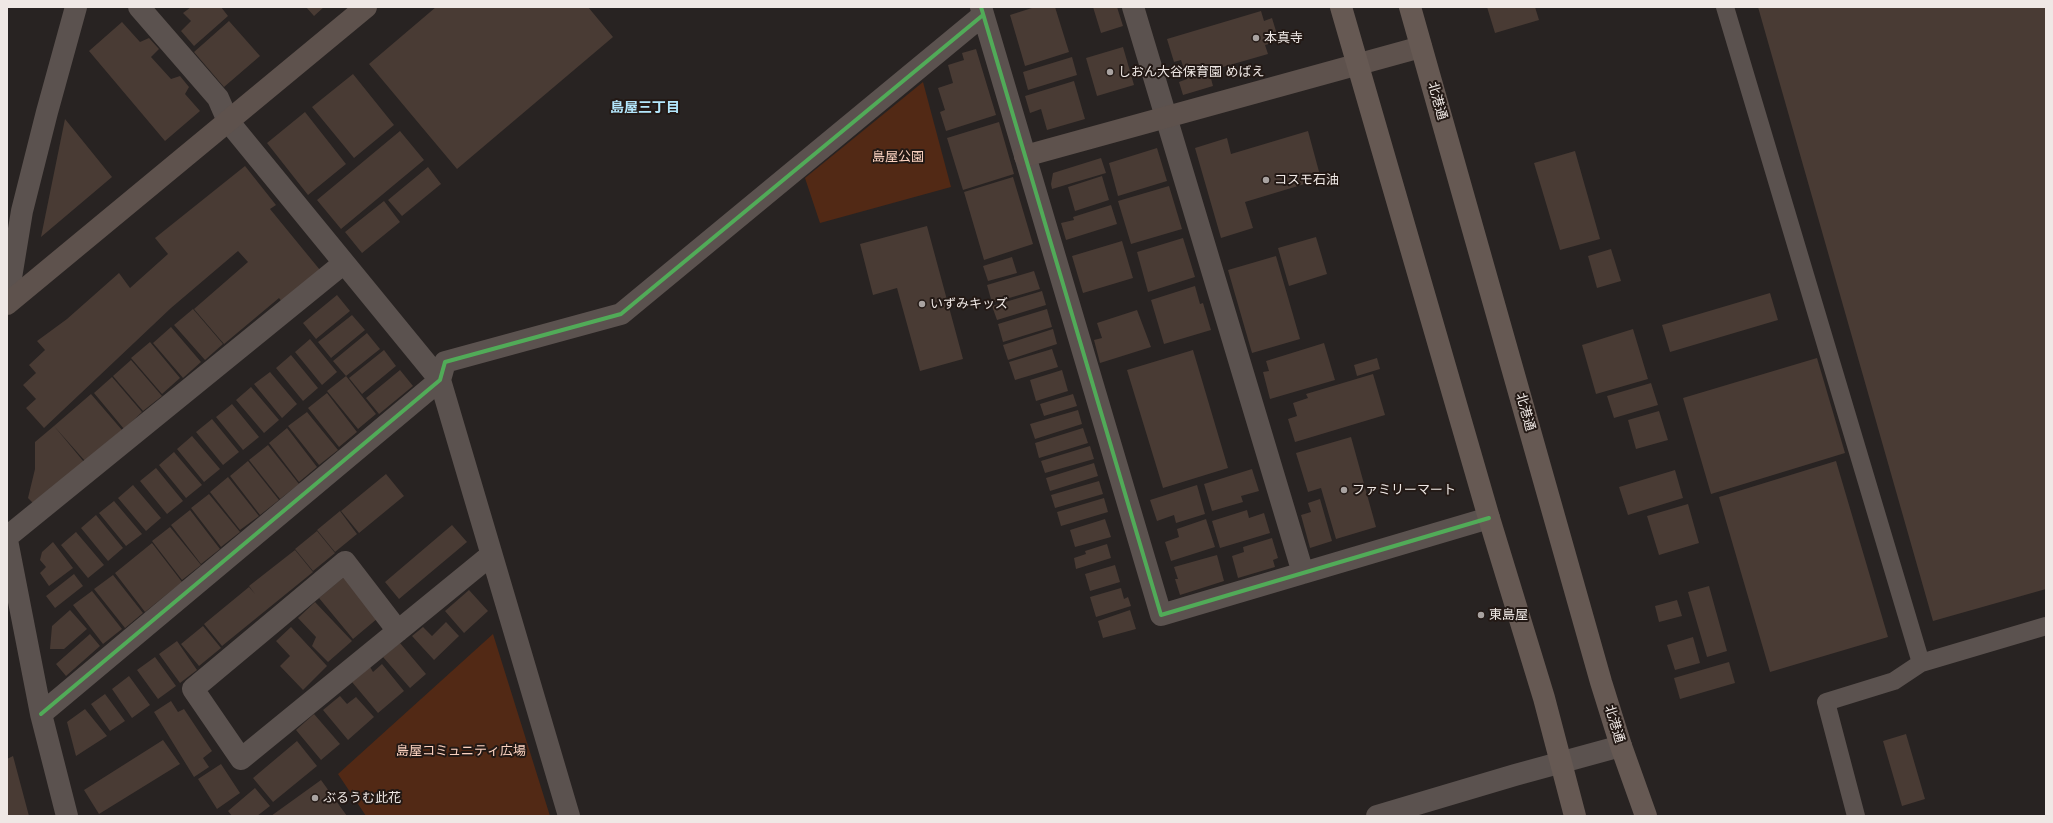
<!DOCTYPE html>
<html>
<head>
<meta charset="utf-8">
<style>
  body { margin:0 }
  #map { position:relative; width:2053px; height:823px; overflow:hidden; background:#282322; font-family:Helvetica,sans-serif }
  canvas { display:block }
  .frame { position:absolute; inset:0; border:8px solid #efe8e5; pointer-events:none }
</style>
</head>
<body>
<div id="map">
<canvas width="2053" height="823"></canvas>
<div class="frame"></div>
</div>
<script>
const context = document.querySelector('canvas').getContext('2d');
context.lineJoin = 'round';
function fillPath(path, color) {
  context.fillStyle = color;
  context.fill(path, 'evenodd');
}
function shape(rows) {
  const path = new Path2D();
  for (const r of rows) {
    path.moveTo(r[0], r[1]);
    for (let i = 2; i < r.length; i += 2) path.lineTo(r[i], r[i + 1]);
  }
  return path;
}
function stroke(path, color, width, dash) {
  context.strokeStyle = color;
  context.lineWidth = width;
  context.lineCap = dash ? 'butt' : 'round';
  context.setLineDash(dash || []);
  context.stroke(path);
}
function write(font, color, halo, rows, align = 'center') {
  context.font = font + ' Helvetica,"Noto Sans JP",sans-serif';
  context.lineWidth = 4;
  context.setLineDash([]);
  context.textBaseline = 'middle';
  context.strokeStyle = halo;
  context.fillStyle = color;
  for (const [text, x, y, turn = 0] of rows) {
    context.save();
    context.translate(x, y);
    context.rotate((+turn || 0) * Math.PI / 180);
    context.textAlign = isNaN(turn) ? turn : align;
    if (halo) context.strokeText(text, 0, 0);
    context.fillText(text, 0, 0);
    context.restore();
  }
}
fillPath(shape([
  [923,82,951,187,820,223,805,178],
  [493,634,550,816,366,816,338,774]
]), '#522915');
fillPath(shape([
  [191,7,221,7,228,16,194,46,181,31,191,21,183,13],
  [306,7,324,7,314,16],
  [436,7,588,7,613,37,457,169,369,64],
  [1035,7,1055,7,1069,52,1025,66,1010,15],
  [1093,7,1117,7,1123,26,1101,33],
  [1487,7,1535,7,1539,20,1495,33],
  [1758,7,2046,7,2046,589,1933,621],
  [1261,11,1264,21,1272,18,1279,41,1265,45,1268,54,1209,71,1213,86,1183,95,1179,82,1187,79,1181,60,1174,62,1167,39],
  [229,21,260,56,224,87,194,52],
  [122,22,140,42,149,38,159,49,151,57,171,79,180,76,189,87,185,94,200,111,165,141,89,51],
  [1123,47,1134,85,1097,96,1086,58],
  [976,49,996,115,946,131,940,112,945,110,938,88,953,83,948,65,964,60,962,53],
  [1072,57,1077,75,1028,90,1023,72],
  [353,74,394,125,354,158,312,107],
  [1074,81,1085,119,1047,130,1041,109,1030,113,1025,96],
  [305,112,346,164,308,195,267,143],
  [65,119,112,177,41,237],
  [999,122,1014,174,963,190,947,138],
  [400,131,424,160,341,229,317,200],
  [1308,131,1321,179,1245,202,1253,228,1221,238,1195,148,1227,138,1231,154],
  [1157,148,1167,181,1118,196,1109,163],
  [1575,151,1600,239,1560,250,1534,163],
  [1101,158,1106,173,1052,189,1051,184,1053,173],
  [245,166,276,205,270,209,320,270,282,302,279,298,224,344,194,309,248,262,238,251,171,308,44,428,26,408,36,399,23,385,36,373,29,365,45,350,37,341,67,319,119,273,130,288,168,254,155,238],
  [428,167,441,184,402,216,388,200],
  [1102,176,1109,200,1075,211,1068,187],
  [1013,177,1033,244,984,260,964,192],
  [1169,186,1182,229,1131,244,1118,201],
  [384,201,400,222,362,253,345,232],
  [1111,205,1117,224,1066,240,1061,223,1074,220,1073,217],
  [927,226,963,359,920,371,897,288,873,295,860,244],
  [1316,237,1327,274,1289,286,1278,248],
  [1183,238,1195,277,1148,292,1137,252],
  [1122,241,1133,278,1083,293,1072,256],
  [1611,249,1621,281,1597,288,1588,256],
  [1276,256,1300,339,1252,353,1228,270],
  [1012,257,1017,273,988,281,983,266],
  [1034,271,1040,289,992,303,987,285],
  [1195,286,1200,304,1203,303,1211,330,1164,344,1151,300],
  [1042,291,1046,305,997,320,992,306],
  [1770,293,1778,320,1670,352,1662,325],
  [337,295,350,311,316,339,303,323],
  [193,309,223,344,205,360,174,325],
  [1047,309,1052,327,1003,342,998,324],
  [1137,310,1151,347,1100,363,1094,340,1102,338,1097,323],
  [352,315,365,330,331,358,318,342],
  [171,327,201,362,183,378,153,343],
  [1053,329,1057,344,1008,360,1003,345],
  [1633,329,1648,379,1596,394,1582,345],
  [367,333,380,349,346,376,333,361],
  [310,339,337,372,322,385,295,352],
  [150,342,180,378,162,394,131,358],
  [1324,343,1335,380,1270,399,1263,372,1269,371,1266,361],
  [1052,349,1058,367,1015,380,1009,362],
  [384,350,396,366,362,394,349,378],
  [1193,350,1228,468,1163,488,1127,370],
  [291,355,318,388,303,401,276,368],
  [1377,358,1380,369,1357,376,1354,365],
  [1817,358,1845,453,1711,494,1683,398],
  [131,360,162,396,143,411,113,376],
  [400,370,413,386,379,414,366,398],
  [1062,370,1068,391,1036,401,1030,380],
  [270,372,297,404,282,418,254,384],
  [1373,374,1385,415,1295,442,1288,419,1297,416,1293,403,1308,398,1306,394],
  [346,376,376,414,358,429,327,391],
  [112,377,142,412,124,429,94,393],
  [1651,383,1658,405,1614,418,1607,396],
  [251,387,279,420,264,433,236,400],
  [327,393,357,432,339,447,308,408],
  [91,394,122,430,85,461,54,426],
  [1073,394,1077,406,1044,416,1040,404],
  [232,404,259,437,243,450,216,417],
  [1078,410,1082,424,1035,439,1030,424],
  [1659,411,1668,440,1636,449,1628,420],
  [307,412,338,450,319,465,288,426],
  [212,419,239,452,223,465,196,432],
  [54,426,84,462,33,503,28,498,35,469,35,442],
  [287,428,317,467,299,482,269,443],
  [1083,428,1088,443,1039,458,1035,443],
  [192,436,220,469,204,482,177,449],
  [1351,437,1376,527,1336,539,1321,488,1308,492,1296,453],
  [268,445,299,484,280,499,249,460],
  [1090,446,1094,459,1045,473,1041,461],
  [174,452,202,485,186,498,159,465],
  [248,461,279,500,260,515,230,476],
  [1836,461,1888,637,1770,672,1719,497],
  [1094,463,1098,476,1050,491,1046,478],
  [156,468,183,501,167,514,140,481],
  [1252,469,1259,491,1241,496,1243,502,1212,511,1204,484],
  [1675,470,1683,498,1628,515,1619,487],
  [386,474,404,496,359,533,341,511],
  [228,477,259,516,240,530,210,492],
  [1099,481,1103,494,1055,508,1051,495],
  [133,485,161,518,146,531,118,498],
  [1197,485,1205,514,1176,523,1174,515,1157,521,1150,500],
  [209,494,240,532,221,547,191,508],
  [1104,498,1108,512,1061,526,1057,512],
  [1320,499,1332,541,1310,548,1301,515,1311,512,1308,503],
  [114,501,142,534,126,546,99,513],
  [1688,504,1699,543,1659,555,1647,516],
  [190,510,220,549,201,564,171,525],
  [1247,510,1249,518,1264,513,1270,533,1220,548,1212,521],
  [340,511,357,534,335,552,317,530],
  [96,515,123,548,108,561,81,528],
  [1105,519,1111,537,1075,547,1070,530],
  [1206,519,1215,547,1171,561,1165,542,1179,537,1177,529],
  [452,525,467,542,399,599,385,582],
  [170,527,201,565,182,580,152,541],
  [317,531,335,553,313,571,295,549],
  [76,532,104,565,88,578,61,545],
  [1272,538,1278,558,1273,560,1275,567,1238,578,1232,556,1244,552,1243,547],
  [53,542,73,568,49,586,40,573,46,567,40,560,42,552],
  [152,543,182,582,145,612,115,573],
  [1107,544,1111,558,1076,569,1074,558,1086,554,1085,551],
  [295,550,313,572,222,646,204,624,249,587,255,594,249,586],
  [1217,555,1224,581,1180,595,1175,579,1178,579,1174,567],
  [1115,565,1120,582,1090,591,1085,574],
  [74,574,83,586,55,608,46,596],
  [113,575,143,613,125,628,94,589],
  [344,577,378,618,353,639,319,598],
  [1709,586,1727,651,1707,657,1688,592],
  [1121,588,1124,599,1128,597,1131,606,1096,617,1090,597],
  [469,590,488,611,464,633,445,611],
  [92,591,122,629,103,644,73,605],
  [1677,600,1682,616,1659,622,1655,606],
  [315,602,352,641,328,662,312,646,316,637,298,618],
  [70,610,87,629,64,649,50,649,52,626],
  [1130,610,1136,629,1103,638,1098,621],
  [446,622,459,636,434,660,412,636,423,627,432,636],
  [203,626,221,648,199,666,181,644],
  [291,627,327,666,303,690,280,666,290,656,276,641],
  [90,634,100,646,66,676,56,664],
  [1693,637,1700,663,1675,670,1667,645],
  [177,641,197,670,180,683,159,654],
  [400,643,426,674,410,688,383,657],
  [155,657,176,686,158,699,137,670],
  [1729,662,1735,683,1680,699,1674,678],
  [382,664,404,691,378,713,352,682,370,667,373,672],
  [129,676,150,705,132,718,112,689],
  [105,694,125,721,110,731,91,704],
  [340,696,347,704,356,697,374,717,348,740,323,710],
  [171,701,178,712,184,709,212,751,203,758,209,767,194,777,154,712],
  [85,709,107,736,76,756,67,722],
  [314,714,340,744,321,760,296,730],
  [1906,734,1925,799,1902,806,1883,741],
  [163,740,180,764,99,814,84,790],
  [297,741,317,766,273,802,253,778],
  [13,756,29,816,7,816,7,759],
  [221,764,240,793,217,809,198,779],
  [321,780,347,816,271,816],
  [255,788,270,806,257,816,232,816,228,811]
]), '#493b34');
stroke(shape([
  [1725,7,1921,663],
  [1856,816,1826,702,1894,681,1921,663,2046,626]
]), '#5b524f', 18);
stroke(shape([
  [139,7,218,98,228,121,440,380,569,816],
  [981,7,1161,615,1489,518],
  [1133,7,1303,573],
  [7,302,22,211,47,112,76,7],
  [7,537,344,263],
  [7,540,41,714,67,816],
  [398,631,345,562,193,689,241,759,491,555],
  [41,714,440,380,445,362,621,314,983,15],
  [1377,816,1515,775,1621,746]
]), '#5b524f', 22);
stroke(shape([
  [1025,156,1421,47],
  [7,304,366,7]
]), '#5e524d', 22);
stroke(shape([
  [1341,7,1489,518,1544,698,1575,816],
  [1410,7,1601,682,1621,746,1646,816]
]), '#665953', 22);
stroke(shape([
  [981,7,1161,615,1489,518],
  [41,714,440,380,445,362,621,314,983,15]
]), '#51ab58', 4);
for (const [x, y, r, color] of [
  [1256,38,4,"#a9a3a1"],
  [1110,72,4,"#a9a3a1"],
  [1266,180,4,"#a9a3a1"],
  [922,304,4,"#a9a3a1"],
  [1344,490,4,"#a9a3a1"],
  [1481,615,4,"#a9a3a1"],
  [315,798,4,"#a9a3a1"]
]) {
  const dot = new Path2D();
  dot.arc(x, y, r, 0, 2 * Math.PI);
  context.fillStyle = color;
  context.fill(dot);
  stroke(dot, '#231915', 1.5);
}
write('13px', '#efe8e5', '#231915', [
  ["本真寺",1264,38],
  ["しおん大谷保育園 めばえ",1118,72],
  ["コスモ石油",1274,180],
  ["いずみキッズ",930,304],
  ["ファミリーマート",1352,490],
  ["東島屋",1489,615],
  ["ぶるうむ此花",323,798]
], 'left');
write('13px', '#efe8e5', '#231915', [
  ["北港通",1437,101,74],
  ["北港通",1525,412,74],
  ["北港通",1614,724,73]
]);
write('13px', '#fbd2c0', '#231915', [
  ["島屋公園",898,157],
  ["島屋コミュニティ広場",461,751]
]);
write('bold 14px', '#b3e6fc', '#231915', [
  ["島屋三丁目",645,108]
]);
</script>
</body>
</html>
